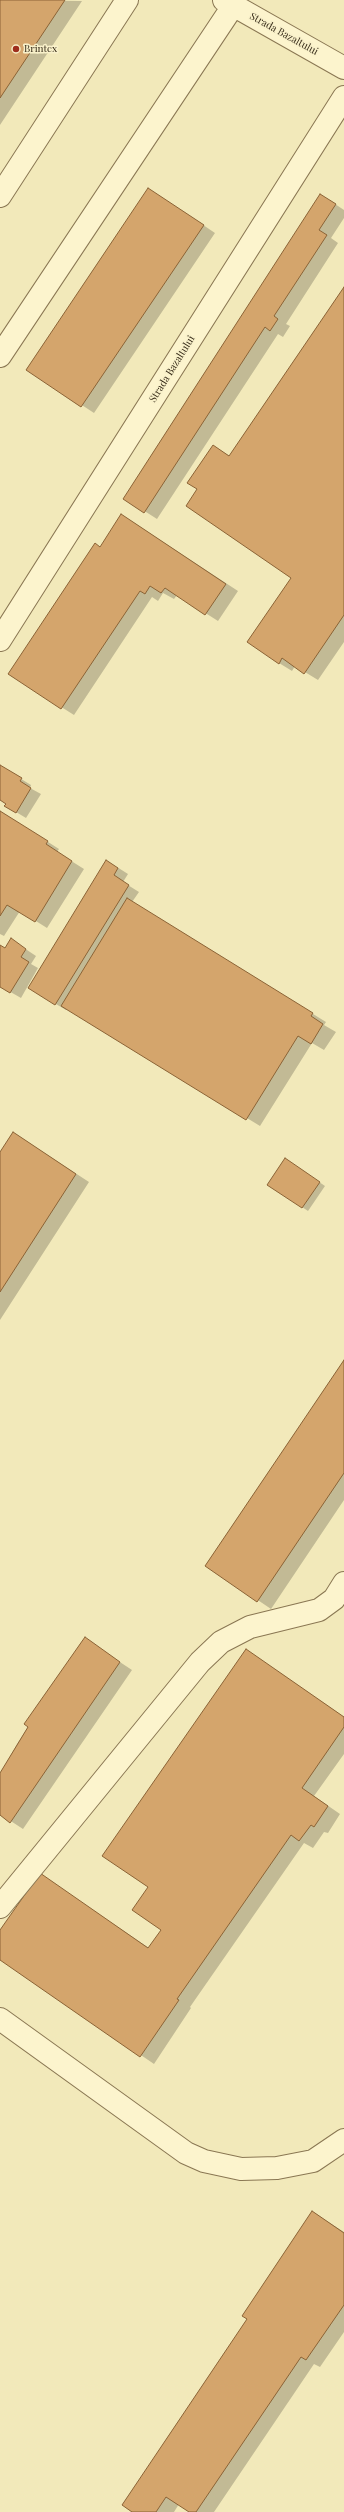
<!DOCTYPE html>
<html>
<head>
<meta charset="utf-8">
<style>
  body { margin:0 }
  canvas { display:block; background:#f2e9ba }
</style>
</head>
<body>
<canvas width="344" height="2512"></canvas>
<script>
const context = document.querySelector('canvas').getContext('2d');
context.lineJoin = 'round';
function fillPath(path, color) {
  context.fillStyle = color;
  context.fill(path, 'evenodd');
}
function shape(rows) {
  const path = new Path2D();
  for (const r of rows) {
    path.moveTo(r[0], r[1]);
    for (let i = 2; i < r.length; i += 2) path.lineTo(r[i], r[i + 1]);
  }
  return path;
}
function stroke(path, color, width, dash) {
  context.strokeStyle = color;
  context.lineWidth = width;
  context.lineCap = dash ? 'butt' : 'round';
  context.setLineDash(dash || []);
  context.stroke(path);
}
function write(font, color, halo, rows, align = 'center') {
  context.font = font + ' "Playfair Display",serif';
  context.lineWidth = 3;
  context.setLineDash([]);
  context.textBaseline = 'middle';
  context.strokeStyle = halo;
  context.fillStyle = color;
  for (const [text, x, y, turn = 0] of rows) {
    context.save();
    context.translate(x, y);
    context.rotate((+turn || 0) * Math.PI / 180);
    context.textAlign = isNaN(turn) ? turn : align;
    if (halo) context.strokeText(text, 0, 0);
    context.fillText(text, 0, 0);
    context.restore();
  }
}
fillPath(shape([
  [0,0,82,1,0,125],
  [160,196,215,233,94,413,27,369],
  [332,202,344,210,344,218,331,238,338,243,286,324,290,326,283,337,278,334,157,519,124,498],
  [344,291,344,642,318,680,295,666,292,671,279,663,293,578,198,489,213,446,230,456],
  [134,523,238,591,218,621,177,595,174,599,163,593,158,601,152,597,74,715,9,674,95,544,101,548],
  [0,766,31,785,30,788,41,794,26,818,6,806,8,804,0,799],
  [0,811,59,849,57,852,84,869,47,928,20,911,4,936,0,934],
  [117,867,128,874,123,882,139,892,132,902,326,1022,324,1025,336,1032,324,1050,312,1043,260,1126,67,1008,66,1010,29,988],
  [12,940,36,956,31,964,38,968,21,998,0,986,0,947,6,949],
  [26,1141,89,1182,0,1320,0,1154],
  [291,1163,325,1186,308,1211,269,1185],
  [344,1362,344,1500,271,1609,206,1565],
  [85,1639,132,1670,23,1829,0,1814,0,1775,17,1744],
  [246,1650,344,1717,344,1754,314,1796,340,1814,328,1833,324,1832,313,1848,304,1843,190,2007,191,2008,154,2064,0,1959,0,1932,41,1875,149,1948,162,1929,149,1887],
  [313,2212,344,2232,344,2332,320,2367,314,2364,214,2512,191,2512,179,2504,174,2512,134,2512]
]), '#0003');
const building = shape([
  [0,0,65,0,0,98,0,0],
  [148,188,204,225,81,407,26,370,148,188],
  [320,194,336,204,319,230,327,235,274,316,278,319,270,331,265,327,144,513,123,499,320,194],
  [344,287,344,615,304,674,282,658,279,664,247,642,291,578,186,506,197,489,187,483,213,445,229,456,344,287],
  [121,514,226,584,205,615,165,588,161,593,150,586,145,594,140,591,61,709,8,674,95,543,100,547,121,514],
  [0,765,22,778,20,781,31,788,16,813,4,806,6,804,0,800,0,765],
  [0,811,48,841,46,844,72,861,35,922,7,905,0,916,0,811],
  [106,860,118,868,114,875,129,885,55,1005,28,988,106,860],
  [127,898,313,1013,311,1016,323,1024,311,1044,298,1036,246,1120,61,1006,127,898],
  [11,938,26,949,21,957,29,962,10,993,0,987,0,945,5,948,11,938],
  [13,1132,76,1174,0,1292,0,1152,13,1132],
  [285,1158,320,1182,302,1208,267,1185,285,1158],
  [344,1360,344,1473,257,1602,205,1566,344,1360],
  [85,1637,120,1662,10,1823,0,1815,0,1773,28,1727,24,1724,85,1637],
  [246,1649,344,1717,344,1727,302,1788,328,1806,314,1827,311,1825,299,1841,291,1835,177,1999,179,2000,140,2057,0,1960,0,1930,40,1873,148,1948,161,1930,132,1910,148,1887,102,1856,246,1649],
  [312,2211,344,2233,344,2305,306,2360,301,2357,196,2512,189,2512,166,2497,156,2512,132,2512,122,2505,247,2319,242,2316,312,2211]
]);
fillPath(building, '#d4a56c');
stroke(building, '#8b6336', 1);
const minor = shape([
  [224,0,344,68],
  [0,196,127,0],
  [0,356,233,6],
  [0,640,344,97],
  [0,1907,200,1662,221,1642,250,1627,319,1610,334,1599,344,1583],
  [0,2019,186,2153,204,2161,241,2169,277,2168,313,2161,344,2140]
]);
stroke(minor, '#8a7753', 24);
stroke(minor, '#fcf4cd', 22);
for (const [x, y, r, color] of [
  [16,49,4,"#9e2e1d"]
]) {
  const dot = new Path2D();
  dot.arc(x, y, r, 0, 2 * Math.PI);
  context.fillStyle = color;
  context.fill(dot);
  stroke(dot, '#f9f1ca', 1.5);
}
write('10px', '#372c19', '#f9f1ca', [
  ["Strada Bazaltului",284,34,29],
  ["Strada Bazaltului",172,369,-58]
]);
write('10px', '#372c19', '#f9f1ca', [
  ["Brintex",24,49]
], 'left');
</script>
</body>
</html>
